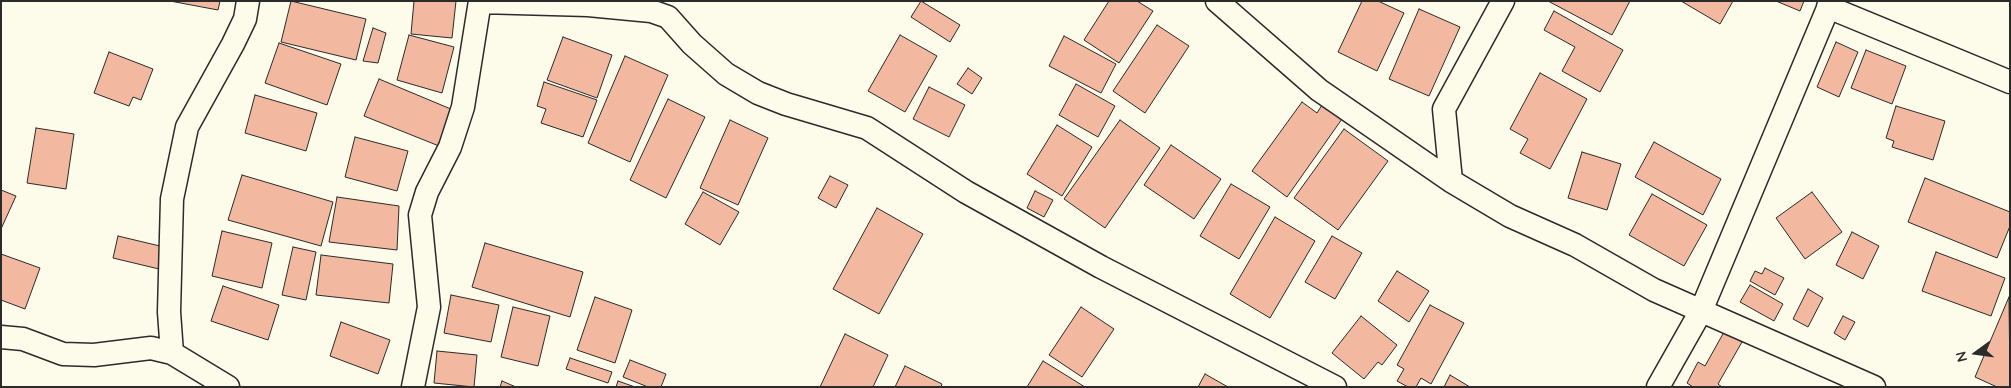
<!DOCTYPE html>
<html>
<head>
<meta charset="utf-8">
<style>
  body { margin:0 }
  #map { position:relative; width:2011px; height:388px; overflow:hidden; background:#fdfbea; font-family:Quicksand,sans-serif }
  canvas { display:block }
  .frame { position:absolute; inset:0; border:2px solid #2b2b2b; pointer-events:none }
  .north { position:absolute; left:1951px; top:328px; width:50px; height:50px; -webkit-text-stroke:4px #fdfbea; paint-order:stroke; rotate:256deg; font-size:14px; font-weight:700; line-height:20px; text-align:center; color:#2b2b2b }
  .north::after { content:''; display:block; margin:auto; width:18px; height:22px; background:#2b2b2b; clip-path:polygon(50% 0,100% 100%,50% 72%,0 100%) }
</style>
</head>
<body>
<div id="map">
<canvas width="2011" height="388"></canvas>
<div class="frame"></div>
<div class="north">N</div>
</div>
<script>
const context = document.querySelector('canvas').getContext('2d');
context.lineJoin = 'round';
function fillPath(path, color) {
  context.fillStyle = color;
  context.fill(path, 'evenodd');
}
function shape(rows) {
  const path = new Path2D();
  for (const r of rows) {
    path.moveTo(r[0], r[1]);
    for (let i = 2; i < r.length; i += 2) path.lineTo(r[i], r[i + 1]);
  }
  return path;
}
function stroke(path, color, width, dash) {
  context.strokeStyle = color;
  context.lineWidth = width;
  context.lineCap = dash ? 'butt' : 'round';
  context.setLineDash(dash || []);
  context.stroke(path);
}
const building = shape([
  [170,1,220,1,218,10,170,1],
  [291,1,366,19,356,60,281,42,291,1],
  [414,1,456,1,452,38,411,34,414,1],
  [921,1,960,25,950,42,911,17,921,1],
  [1109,1,1137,1,1153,11,1119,63,1084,40,1109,1],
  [1362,1,1378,1,1404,13,1377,71,1338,52,1362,1],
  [1548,1,1630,1,1612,35,1548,1],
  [1681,1,1733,1,1720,24,1681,1],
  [1776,1,1804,1,1800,11,1776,1],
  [1419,9,1460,27,1429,96,1389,79,1419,9],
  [1554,11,1623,50,1600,92,1562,71,1575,47,1544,30,1554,11],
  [1157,25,1189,46,1145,113,1113,91,1157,25],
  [373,28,386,33,378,63,363,61,373,28],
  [409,35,454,47,442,93,397,80,409,35],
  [900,35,937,56,905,112,868,91,900,35],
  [1064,36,1116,64,1101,93,1049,66,1064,36],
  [563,37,612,55,597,98,547,80,563,37],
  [1836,42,1858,52,1839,97,1817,87,1836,42],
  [279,43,341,64,327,105,265,83,279,43],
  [1866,50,1906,66,1892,104,1851,88,1866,50],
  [109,52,153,69,141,100,133,97,129,106,94,93,109,52],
  [625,56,668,75,630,162,588,143,625,56],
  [968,68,982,78,972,94,957,84,968,68],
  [1540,73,1587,99,1550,169,1520,153,1528,139,1510,129,1540,73],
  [379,79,458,112,444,148,364,116,379,79],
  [544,82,597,100,583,137,541,123,546,109,537,106,544,82],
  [1076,84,1115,106,1098,137,1059,115,1076,84],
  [929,87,965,105,949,137,913,119,929,87],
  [255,95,317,113,306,151,245,133,255,95],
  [668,99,705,117,666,198,630,180,668,99],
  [1302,102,1317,113,1322,105,1342,119,1287,197,1252,171,1302,102],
  [1896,106,1945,121,1933,160,1892,147,1894,141,1886,138,1896,106],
  [730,120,768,138,738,205,700,188,730,120],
  [1120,120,1160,148,1105,228,1064,199,1120,120],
  [1057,125,1092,147,1062,196,1027,174,1057,125],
  [36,128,74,134,66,189,27,183,36,128],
  [1344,129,1388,161,1338,230,1294,198,1344,129],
  [355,137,408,151,397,191,345,177,355,137],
  [1654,142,1721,179,1703,215,1635,177,1654,142],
  [1171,145,1221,179,1194,219,1144,185,1171,145],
  [1582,152,1621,164,1607,210,1568,198,1582,152],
  [242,175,333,202,321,246,228,220,242,175],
  [830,176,848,185,836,208,818,198,830,176],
  [1925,178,2010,212,2010,226,1997,258,1908,222,1925,178],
  [1231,184,1270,207,1239,259,1200,236,1231,184],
  [1,190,16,196,1,229,1,190],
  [1035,191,1053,200,1044,217,1027,208,1035,191],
  [703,192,739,212,720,245,685,224,703,192],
  [1812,192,1842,232,1805,259,1776,218,1812,192],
  [1652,194,1707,225,1684,266,1629,235,1652,194],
  [337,197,399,206,397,250,329,242,337,197],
  [877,208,923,234,879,314,833,289,877,208],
  [1275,217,1315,241,1270,318,1230,294,1275,217],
  [222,231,272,243,262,288,212,276,222,231],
  [1852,232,1879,246,1863,279,1836,265,1852,232],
  [118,236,164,247,159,269,113,258,118,236],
  [1332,236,1362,253,1335,299,1305,282,1332,236],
  [485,243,583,272,570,317,472,287,485,243],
  [293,247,316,252,306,300,282,295,293,247],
  [1936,252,2005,278,1991,316,1922,291,1936,252],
  [1,254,40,268,25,309,1,300,1,254],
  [321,255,393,264,389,303,316,295,321,255],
  [1765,268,1784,278,1775,295,1750,281,1755,271,1762,274,1765,268],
  [1397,271,1429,291,1409,322,1378,301,1397,271],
  [1750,285,1783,304,1774,321,1740,302,1750,285],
  [223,286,279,305,268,340,211,321,223,286],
  [1808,289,1823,298,1808,327,1793,319,1808,289],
  [451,295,499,305,491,342,444,333,451,295],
  [595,297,632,310,615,363,577,350,595,297],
  [2009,297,2010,387,1997,387,1975,377,2009,297],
  [1430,305,1464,323,1431,384,1421,378,1416,387,1408,387,1397,381,1404,369,1397,365,1430,305],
  [513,307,550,316,538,366,501,357,513,307],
  [1081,307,1114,329,1082,377,1049,355,1081,307],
  [1361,316,1397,345,1382,365,1378,362,1364,379,1332,353,1361,316],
  [1843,316,1855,322,1845,340,1834,333,1843,316],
  [341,322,390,340,378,374,330,356,341,322],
  [1724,332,1742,342,1718,384,1722,387,1693,387,1687,383,1698,362,1705,366,1724,332],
  [845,334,888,355,873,387,820,387,845,334],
  [437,351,477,355,474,387,434,383,437,351],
  [570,358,612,372,608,383,566,369,570,358],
  [630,360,666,374,661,387,648,387,623,377,630,360],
  [1043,361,1085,387,1027,387,1043,361],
  [905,366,942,384,941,387,895,387,905,366],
  [1205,374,1228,387,1198,387,1205,374],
  [1450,375,1470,387,1444,387,1450,375],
  [502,381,516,387,500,387,502,381],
  [618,381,635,387,616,387,618,381]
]);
fillPath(building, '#f2b8a0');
stroke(building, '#2b2b2b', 1);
const minor = shape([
  [1217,1,1319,90,1451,181,1510,216,1575,245,1654,290,1874,387],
  [480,2,588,5,651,11,668,17,692,44,726,74,758,93,786,104,867,128,966,192,1101,267,1335,387],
  [1828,7,2010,82],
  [1451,181,1444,109,1503,1],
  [1,337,23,339,63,354,94,355,151,348,172,353,228,387],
  [172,353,169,312,172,199,187,127,233,44,245,19,248,1],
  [413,387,429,307,420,215,427,192,450,147,463,107,480,1],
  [1658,387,1701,311,1831,1]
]);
stroke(minor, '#2b2b2b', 25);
stroke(minor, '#fdfbea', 22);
</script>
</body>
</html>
